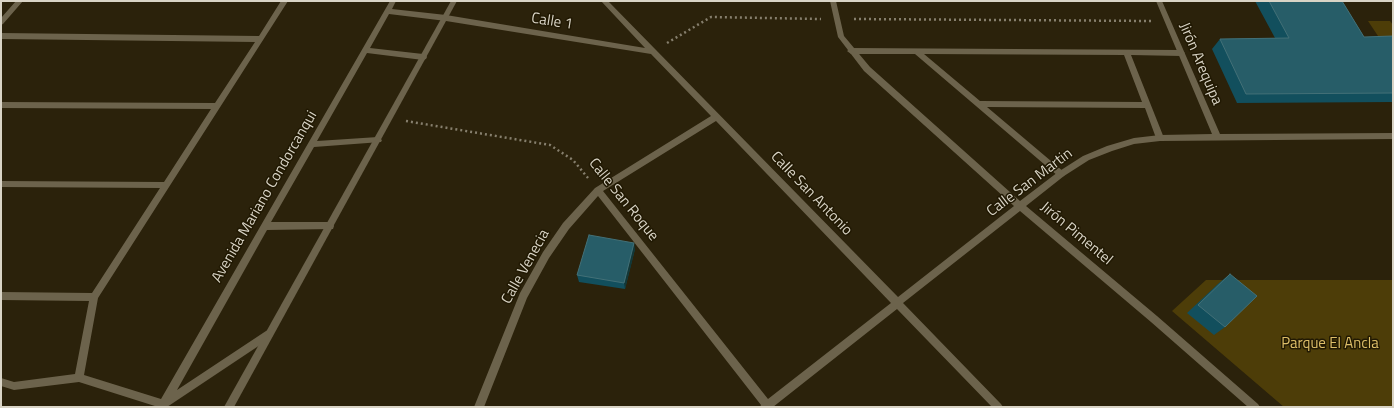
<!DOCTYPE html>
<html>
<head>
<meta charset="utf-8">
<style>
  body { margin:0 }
  #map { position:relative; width:1394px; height:408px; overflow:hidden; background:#2b220b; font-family:"Titillium Web",sans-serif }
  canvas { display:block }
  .frame { position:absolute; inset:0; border:2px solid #d9d4c6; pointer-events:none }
</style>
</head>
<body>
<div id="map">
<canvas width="1394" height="408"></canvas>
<div class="frame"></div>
</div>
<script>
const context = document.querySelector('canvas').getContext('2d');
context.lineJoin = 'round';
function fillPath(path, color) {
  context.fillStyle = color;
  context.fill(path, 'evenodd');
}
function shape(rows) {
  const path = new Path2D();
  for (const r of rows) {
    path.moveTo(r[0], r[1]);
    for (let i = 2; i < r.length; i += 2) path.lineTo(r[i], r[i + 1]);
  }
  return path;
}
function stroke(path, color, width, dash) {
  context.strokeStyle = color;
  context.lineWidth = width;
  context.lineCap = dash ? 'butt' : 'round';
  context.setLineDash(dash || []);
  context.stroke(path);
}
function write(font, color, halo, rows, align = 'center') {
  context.font = font + ' "Titillium Web",sans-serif';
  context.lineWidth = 3;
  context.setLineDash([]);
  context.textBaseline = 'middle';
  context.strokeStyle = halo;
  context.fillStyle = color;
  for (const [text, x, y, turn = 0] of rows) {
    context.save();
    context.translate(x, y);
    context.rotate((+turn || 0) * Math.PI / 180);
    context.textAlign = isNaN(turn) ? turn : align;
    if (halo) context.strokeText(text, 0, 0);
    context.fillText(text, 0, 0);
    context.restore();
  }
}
fillPath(shape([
  [1368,21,1390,21,1393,25,1393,38,1380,39],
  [1206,280,1393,280,1393,407,1284,407,1172,311]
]), '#4d3d08');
stroke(shape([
  [854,19,1151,21],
  [667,43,711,17,821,19],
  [406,121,550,145,573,160,588,178]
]), '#867f6d', 2.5, [2, 3]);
fillPath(shape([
  [851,48,1181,50,1185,53,1181,56,1131,55,1164,138,1160,141,1156,138,1145,108,987,107,1064,172,1065,174,1064,176,1061,177,1058,176,915,54,851,54,847,51,851,48],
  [924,54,1124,55,1142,102,980,101,924,54]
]), '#6c634c');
fillPath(shape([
  [16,1,23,1,3,24,1,25,1,18,16,1],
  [281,1,288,1,98,298,84,375,161,399,390,1,396,1,392,9,446,15,645,48,601,1,608,1,898,297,1014,206,864,71,838,37,830,1,836,1,844,36,870,67,1020,201,1058,172,1083,156,1107,146,1134,138,1160,135,1212,134,1156,1,1162,1,1220,134,1393,133,1393,139,1160,141,1134,144,1112,151,1089,160,1064,176,1026,206,1157,316,1258,404,1260,407,1248,407,1151,322,1020,211,903,303,1001,404,1003,407,992,407,897,309,773,407,760,407,761,405,598,196,569,229,549,258,527,298,484,407,474,407,520,293,543,252,563,223,595,188,711,116,651,54,446,21,389,14,370,48,423,54,426,55,427,57,426,59,423,60,367,53,317,141,378,137,382,140,381,142,314,147,271,222,330,222,333,223,334,226,333,229,267,230,177,390,266,331,269,330,272,331,273,334,272,337,167,407,158,407,79,382,14,390,1,386,1,378,14,382,75,374,89,301,1,300,1,292,92,293,160,188,1,187,1,181,164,182,211,109,1,108,1,102,215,103,255,42,1,39,1,33,259,36,281,1],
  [716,121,891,303,768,399,603,191,716,121]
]), '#6c634c');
fillPath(shape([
  [451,1,457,1,234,407,224,407,451,1]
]), '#6c634c');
fillPath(shape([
  [1255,1,1342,1,1364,37,1393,36,1393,102,1237,103,1212,49,1220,39,1275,38],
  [635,249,625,289,579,282,577,275],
  [1230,274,1225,327,1214,335,1187,313,1219,283]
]), '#124f5d');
fillPath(shape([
  [634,243,635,249,625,289,624,283]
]), '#133737');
const building = shape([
  [1269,1,1342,1,1364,37,1393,36,1393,93,1246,94,1220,39,1289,38,1269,1],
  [589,235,634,243,624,283,577,275,589,235],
  [1230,274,1257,296,1225,327,1198,305,1230,274]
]);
fillPath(building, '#275d68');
stroke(building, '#437077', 1);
write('15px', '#d9d4c6', '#211903', [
  ["Calle 1",552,22,9],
  ["Jirón Arequipa",1200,64,67],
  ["Calle San Martin",1030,183,-37],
  ["Calle San Antonio",811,194,46],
  ["Avenida Mariano Condorcanqui",265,197,-60],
  ["Calle San Roque",623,200,51],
  ["Jirón Pimentel",1076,234,40],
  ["Calle Venecia",526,267,-61]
]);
write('15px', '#ddbe68', '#211903', [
  ["Parque El Ancla",1330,344]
]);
</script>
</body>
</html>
